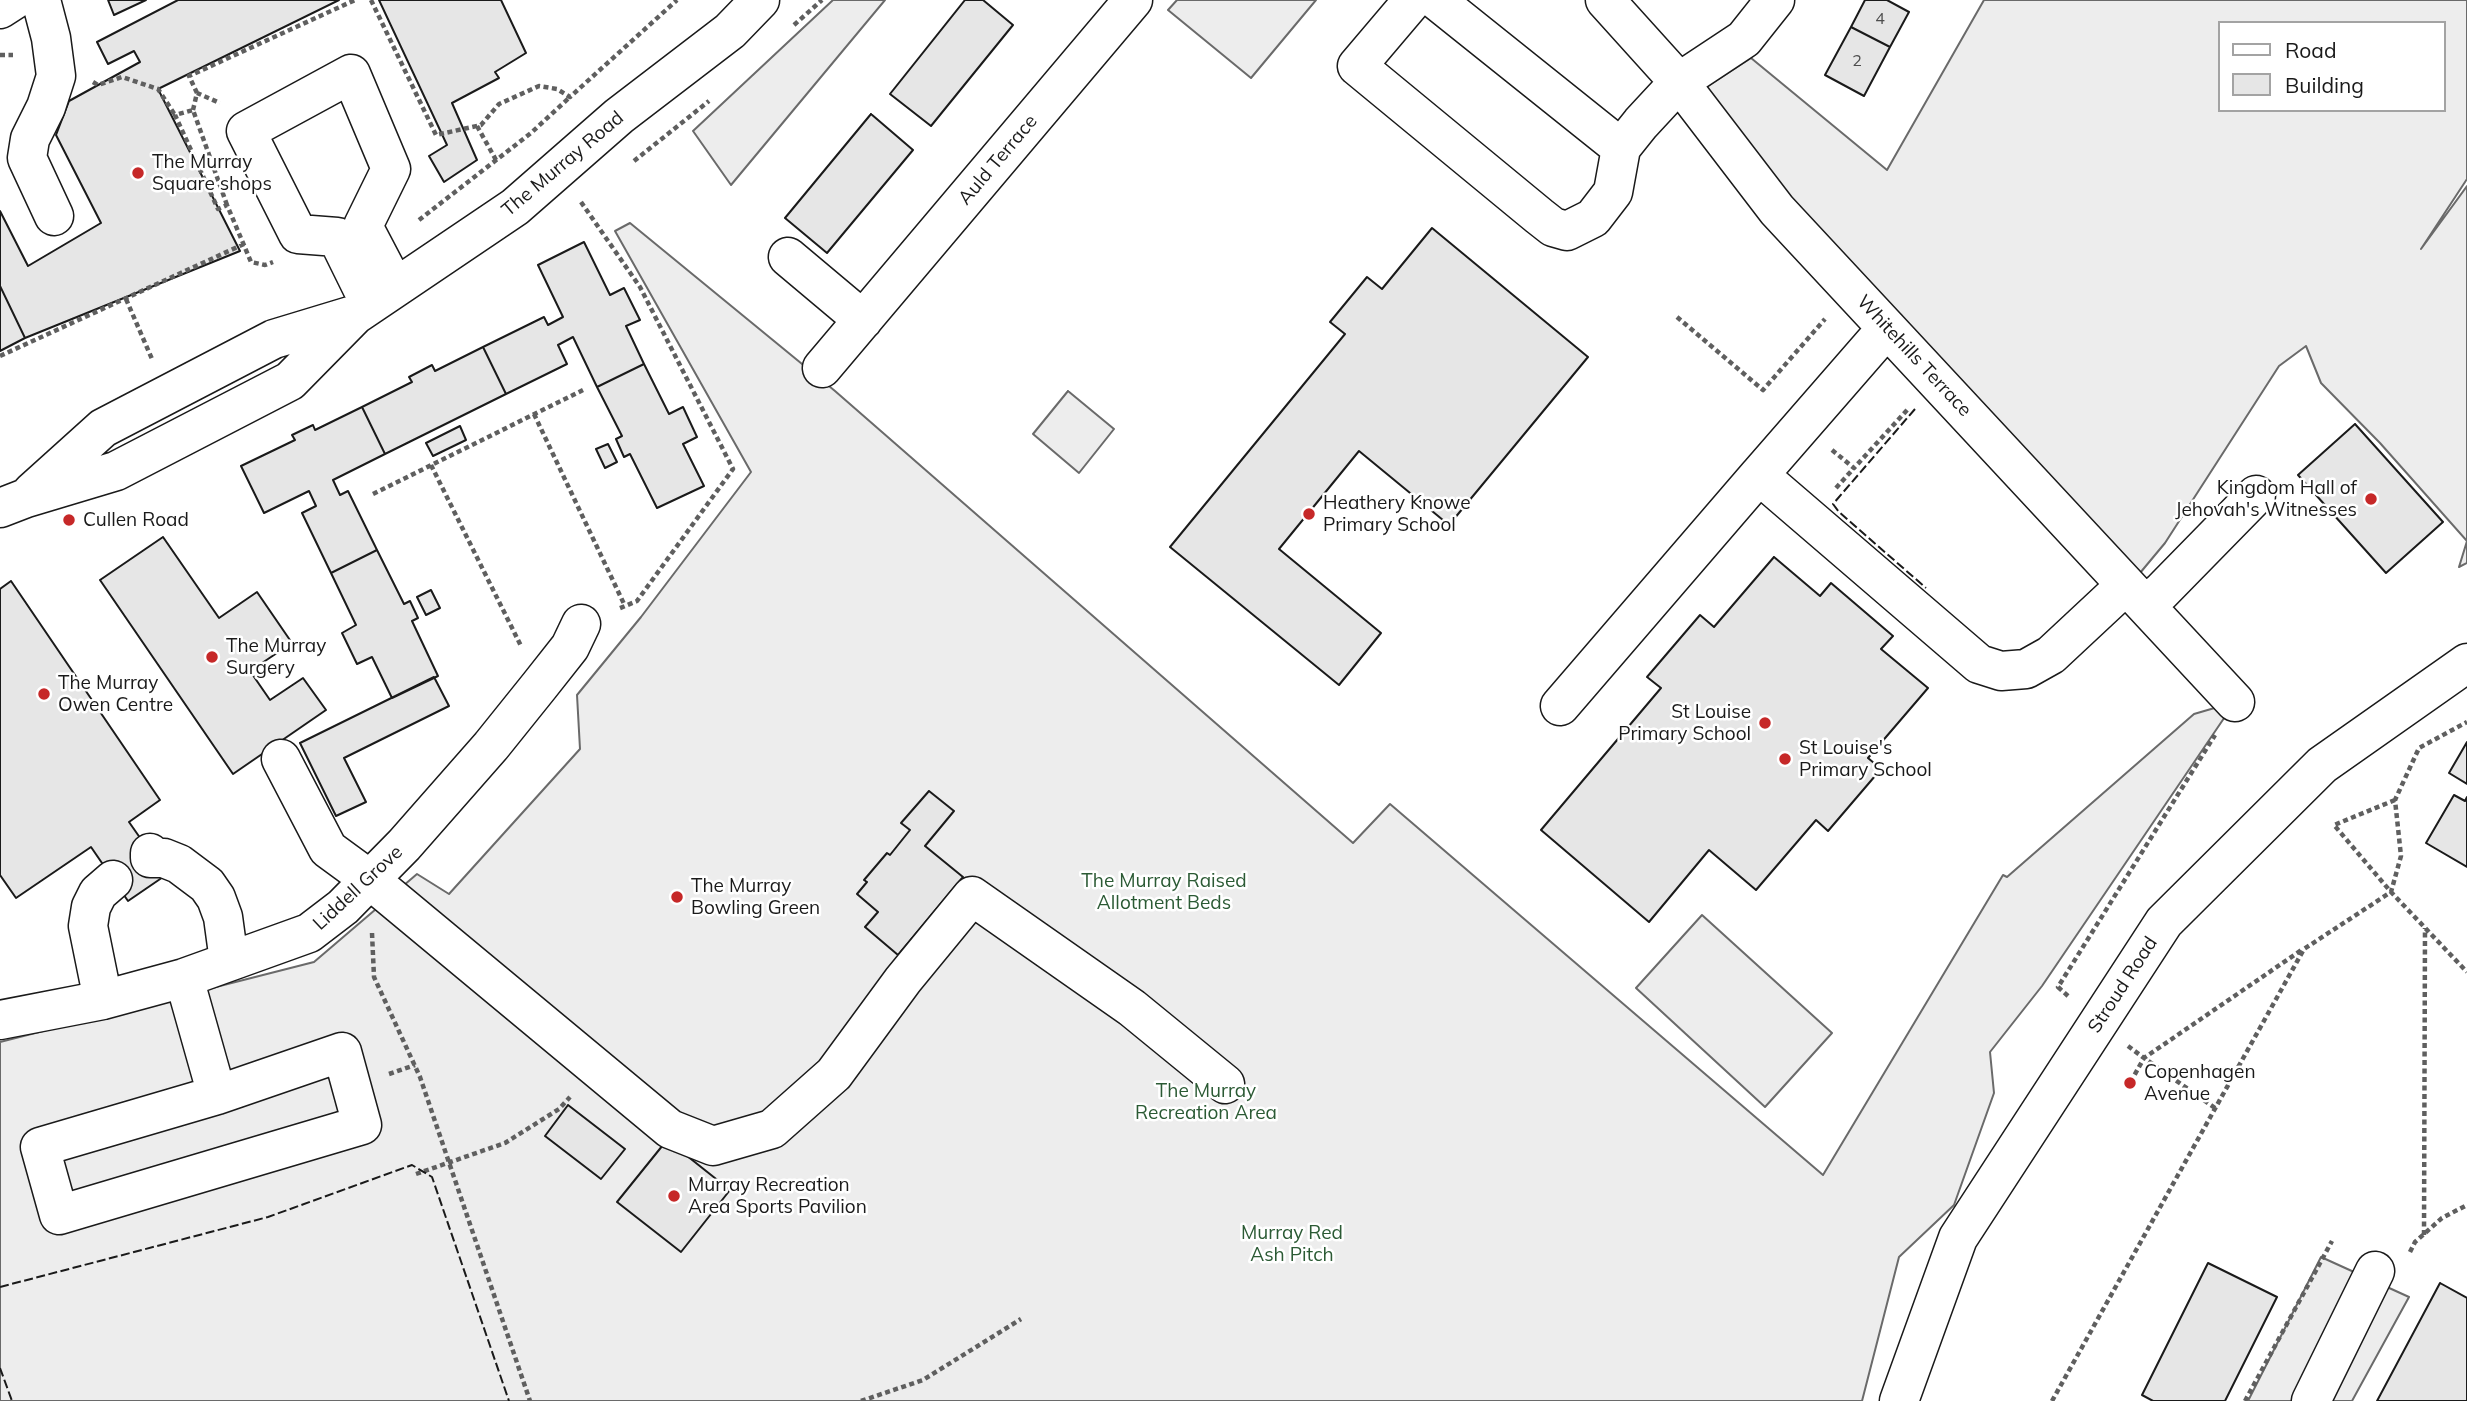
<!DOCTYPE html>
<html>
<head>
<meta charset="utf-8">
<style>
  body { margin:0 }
  #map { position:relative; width:2467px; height:1401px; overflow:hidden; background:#fff; font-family:Mulish,sans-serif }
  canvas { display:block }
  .legend { position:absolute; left:2218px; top:21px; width:228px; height:91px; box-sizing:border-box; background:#fff; border:2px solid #a3a3a3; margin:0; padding:9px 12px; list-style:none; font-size:21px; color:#1a1a1a }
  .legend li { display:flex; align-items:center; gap:14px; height:35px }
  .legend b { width:35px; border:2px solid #a3a3a3 }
</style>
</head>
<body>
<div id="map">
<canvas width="2467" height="1401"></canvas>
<ul class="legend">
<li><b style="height:9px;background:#fff"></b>Road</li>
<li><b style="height:19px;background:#e6e6e6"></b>Building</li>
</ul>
</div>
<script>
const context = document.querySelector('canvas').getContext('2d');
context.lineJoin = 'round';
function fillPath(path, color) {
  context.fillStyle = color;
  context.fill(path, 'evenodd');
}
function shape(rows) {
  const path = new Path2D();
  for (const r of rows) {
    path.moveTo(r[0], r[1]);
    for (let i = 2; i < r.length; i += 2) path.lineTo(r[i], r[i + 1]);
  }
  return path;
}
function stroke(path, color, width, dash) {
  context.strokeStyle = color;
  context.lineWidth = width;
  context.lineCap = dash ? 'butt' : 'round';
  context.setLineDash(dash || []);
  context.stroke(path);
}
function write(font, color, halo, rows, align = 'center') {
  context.font = font + ' Mulish,sans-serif';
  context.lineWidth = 5;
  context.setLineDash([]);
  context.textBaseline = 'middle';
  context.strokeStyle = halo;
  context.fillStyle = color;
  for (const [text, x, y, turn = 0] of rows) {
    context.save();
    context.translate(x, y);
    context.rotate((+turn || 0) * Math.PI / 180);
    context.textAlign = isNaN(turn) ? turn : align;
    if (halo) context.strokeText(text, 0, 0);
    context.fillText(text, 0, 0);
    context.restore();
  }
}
const built = shape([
  [833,0,885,0,731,185,693,131,833,0],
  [1177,0,1316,0,1251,78,1168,10,1177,0],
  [1984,0,2467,0,2467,179,2421,249,2467,186,2467,563,2459,567,2467,541,2380,443,2321,383,2306,346,2279,366,2165,543,2140,573,1799,215,1705,88,1751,58,1887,170,1984,0],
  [2220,23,2444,23,2444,110,2220,110,2220,23],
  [630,223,835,391,1353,843,1390,804,1823,1175,2003,875,2007,877,2194,714,2235,702,2042,986,1990,1052,1994,1093,1954,1205,1899,1257,1862,1401,0,1401,0,1042,314,962,417,874,449,894,580,749,577,695,641,617,751,472,615,231,630,223],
  [1068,391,1114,429,1079,473,1033,434,1068,391],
  [1702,915,1832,1033,1765,1107,1636,988,1702,915],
  [2321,1257,2409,1297,2352,1401,2248,1401,2321,1257]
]);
fillPath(built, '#ededed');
stroke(built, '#6a6a6a', 2);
const building = shape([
  [108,0,146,0,114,15,108,0],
  [178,0,339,0,158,89,240,251,25,338,0,286,0,211,28,266,101,223,56,135,69,101,140,62,134,51,108,64,97,42,178,0],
  [379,0,501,0,526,53,495,72,499,78,452,103,477,160,444,182,429,156,447,145,379,0],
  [965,0,983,0,1013,25,931,126,890,94,965,0],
  [1865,0,1887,0,1909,12,1890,47,1851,27,1865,0],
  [1851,27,1890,47,1864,96,1825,75,1851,27],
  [871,114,913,150,827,253,785,218,871,114],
  [1432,228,1588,357,1449,525,1359,451,1279,549,1381,633,1339,685,1170,547,1345,334,1330,322,1367,277,1382,289,1432,228],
  [584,242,610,295,624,288,640,320,626,326,644,364,597,387,573,337,558,345,567,364,506,394,483,347,544,317,548,325,563,317,538,265,584,242],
  [0,286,25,338,0,351,0,286],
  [483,347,506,394,385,454,362,407,412,382,409,377,432,365,435,371,483,347],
  [644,364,669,414,683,407,697,437,683,444,704,486,657,508,630,454,624,457,616,439,622,436,597,387,644,364],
  [362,407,385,454,333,480,340,495,348,491,377,550,331,573,302,513,316,506,309,491,264,513,241,466,295,440,292,435,313,425,315,430,362,407],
  [2355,424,2443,522,2386,573,2298,475,2355,424],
  [460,426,466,440,433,456,426,443,460,426],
  [608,444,617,462,605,468,596,449,608,444],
  [163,537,219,618,257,592,292,643,250,671,270,700,303,678,326,710,233,774,100,580,163,537],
  [377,550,404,604,410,601,418,618,412,621,438,676,392,698,372,657,357,664,342,633,356,625,331,573,377,550],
  [1774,557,1820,596,1831,583,1893,636,1881,649,1928,688,1868,758,1881,769,1828,831,1816,820,1756,890,1709,850,1649,922,1541,830,1661,688,1647,677,1700,615,1714,627,1774,557],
  [11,581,160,800,129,822,166,875,128,901,91,847,16,898,0,875,0,589,11,581],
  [431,590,440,608,426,615,417,597,431,590],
  [434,677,449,706,344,758,366,802,336,816,300,743,434,677],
  [2467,742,2467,784,2449,773,2467,742],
  [929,791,954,811,925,846,963,877,898,955,865,927,878,912,857,894,867,882,864,880,887,853,890,855,910,830,901,823,929,791],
  [2454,795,2465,801,2467,797,2467,867,2426,843,2454,795],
  [568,1105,625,1149,601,1179,545,1136,568,1105],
  [667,1140,730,1190,681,1252,617,1202,667,1140],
  [2208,1263,2277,1297,2225,1401,2153,1401,2142,1395,2208,1263],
  [2440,1283,2467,1298,2467,1401,2377,1401,2440,1283]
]);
fillPath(building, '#e6e6e6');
stroke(building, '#1a1a1a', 2);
const minor = shape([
  [41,0,51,38,56,76,46,107,30,139,27,158,54,216],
  [1413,0,1357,66,1539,216,1553,227,1567,231,1593,218,1613,192,1621,148,1641,123,1679,82,1744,39,1775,0],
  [1436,0,1621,148],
  [1605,0,1679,82,1777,210,2235,702],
  [0,9,14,0],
  [788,257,863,320],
  [370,304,337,237,298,234,246,131,351,74,391,169,363,226,395,287],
  [1887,328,1759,475,1979,664,2001,671,2026,669,2051,655,2126,585],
  [822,368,1133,0],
  [32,492,103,428,274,339,350,316],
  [0,508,26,498,116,471,290,381,355,315,515,207,619,116,730,31,760,0],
  [2145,605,2161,592,2256,495],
  [1560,706,1759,475],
  [281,759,328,849,369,879,670,1129,713,1146,772,1129,834,1074,903,980,972,896,1132,1008,1225,1084],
  [150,853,150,858,164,858,179,864,207,885,216,898,223,917,229,961],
  [184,978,217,1095,342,1052,362,1125,59,1215,40,1147,217,1095],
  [103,1000,88,926,91,907,98,893,113,880],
  [0,1020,103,1000,184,978,309,933,343,907,404,845,491,746,540,685,570,647,581,624],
  [1899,1401,1958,1238,2164,922,2322,765,2467,663],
  [2311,1401,2375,1271]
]);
stroke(minor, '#1a1a1a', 41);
stroke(shape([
  [371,0,436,135,481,125,499,104,539,86,557,89,570,97,677,0],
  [794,25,822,0],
  [0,55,13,55],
  [93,82,98,85,122,77,158,89,175,115],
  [197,93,189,76,355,0],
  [193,110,197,93,220,103],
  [477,126,496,160],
  [634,161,709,101],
  [581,202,640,287,733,469,637,601,618,609],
  [227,205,193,110,175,115,218,209,227,205,251,262,265,265,273,262],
  [419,220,531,133,570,97],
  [126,299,152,359],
  [1677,317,1763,390,1825,319],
  [0,356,244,244],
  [534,414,625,606],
  [1832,450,1854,468,1909,408],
  [431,465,521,646],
  [1836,488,1854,468],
  [373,494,583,390],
  [2395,800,2334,825,2391,892,2467,972],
  [372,933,374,977,420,1077,530,1401],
  [2068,996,2058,987,2215,735],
  [2128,1046,2144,1058,2130,1083],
  [389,1074,415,1065],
  [2215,1108,2144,1058,2303,949],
  [416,1174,505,1143,559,1109,570,1097],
  [2424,1235,2425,928],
  [2410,1252,2415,1242,2442,1218,2467,1205],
  [861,1401,923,1380,1021,1319],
  [2052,1401,2304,949,2391,892,2401,856,2395,800,2419,748,2467,722],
  [2245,1401,2332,1241]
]), '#5f5f5f', 4.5, [5, 3.5]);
stroke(minor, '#fff', 38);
stroke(shape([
  [1915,409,1833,504,1839,512,1926,588],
  [0,1287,268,1217,412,1165,432,1177,509,1401],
  [0,1368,12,1401]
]), '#1a1a1a', 2, [9, 3.5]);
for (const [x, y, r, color] of [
  [138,173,7,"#c62828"],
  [2371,499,7,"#c62828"],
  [1309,514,7,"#c62828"],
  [69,520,7,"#c62828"],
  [212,657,7,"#c62828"],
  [44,694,7,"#c62828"],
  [1765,723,7,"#c62828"],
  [1785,759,7,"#c62828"],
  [677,897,7,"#c62828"],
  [2130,1083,7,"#c62828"],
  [674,1196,7,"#c62828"]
]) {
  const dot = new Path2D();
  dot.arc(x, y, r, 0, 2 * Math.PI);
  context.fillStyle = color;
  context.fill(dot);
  stroke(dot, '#fff', 2.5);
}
write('16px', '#4d4d4d', null, [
  ["4",1880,19],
  ["2",1857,61]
]);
write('19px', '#1a1a1a', '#fff', [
  ["Auld Terrace",998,160,-50],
  ["The Murray Road",563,164,-40],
  ["Whitehills Terrace",1914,356,47],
  ["Liddell Grove",358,888,-43],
  ["Stroud Road",2123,985,-57]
]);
write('19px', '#1a1a1a', '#fff', [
  ["The Murray",152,162],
  ["Square shops",152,184],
  ["Kingdom Hall of",2357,488,"right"],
  ["Jehovah's Witnesses",2357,510,"right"],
  ["Heathery Knowe",1323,503],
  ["Primary School",1323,525],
  ["Cullen Road",83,520],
  ["The Murray",226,646],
  ["Surgery",226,668],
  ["The Murray",58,683],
  ["Owen Centre",58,705],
  ["St Louise",1751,712,"right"],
  ["Primary School",1751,734,"right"],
  ["St Louise's",1799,748],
  ["Primary School",1799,770],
  ["The Murray",691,886],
  ["Bowling Green",691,908],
  ["Copenhagen",2144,1072],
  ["Avenue",2144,1094],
  ["Murray Recreation",688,1185],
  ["Area Sports Pavilion",688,1207]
], 'left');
write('19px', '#2b5a34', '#fff', [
  ["The Murray Raised",1164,881],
  ["Allotment Beds",1164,903],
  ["The Murray",1206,1091],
  ["Recreation Area",1206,1113],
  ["Murray Red",1292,1233],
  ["Ash Pitch",1292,1255]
]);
</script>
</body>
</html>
